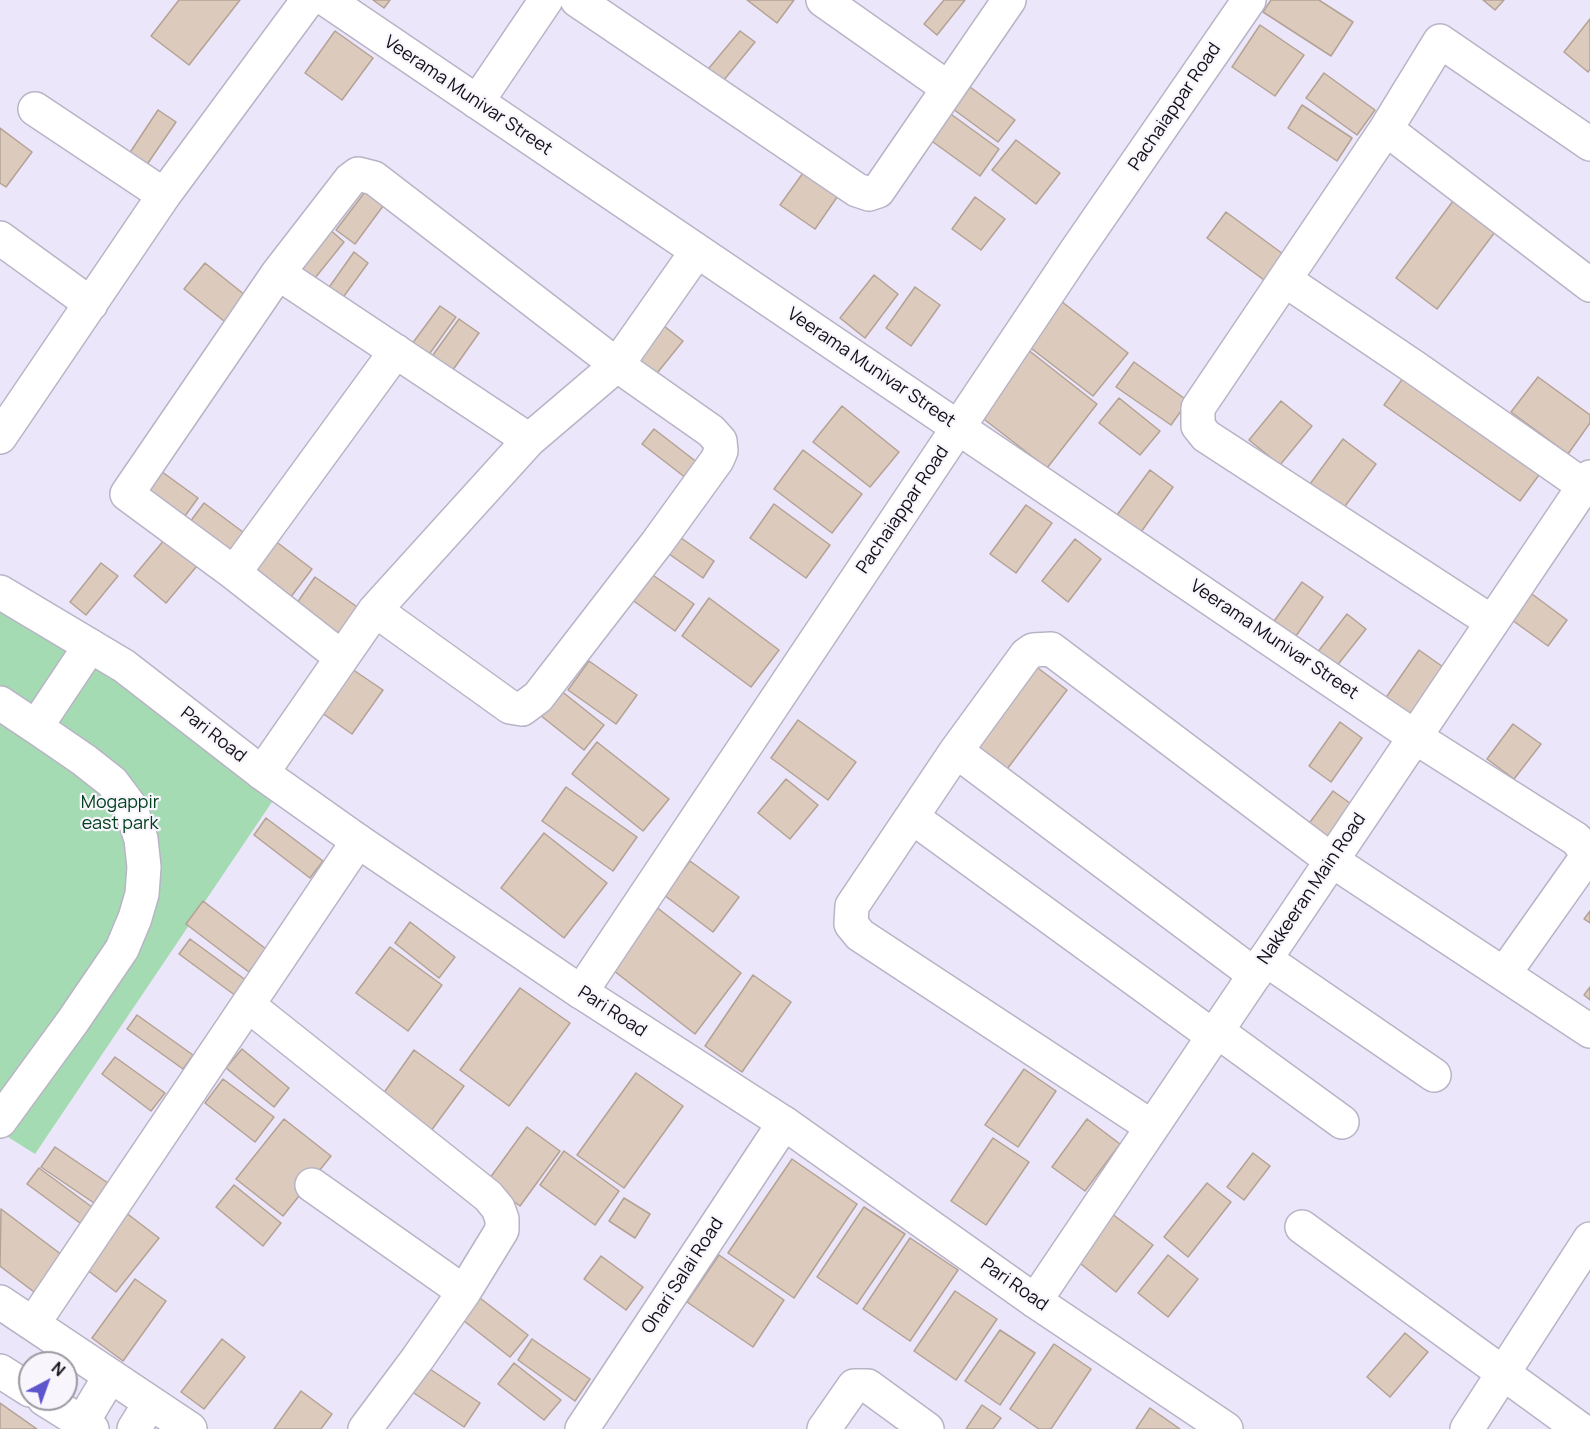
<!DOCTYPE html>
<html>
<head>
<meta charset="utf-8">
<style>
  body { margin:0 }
  #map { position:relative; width:1590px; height:1429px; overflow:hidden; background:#ece6fa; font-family:Manrope,sans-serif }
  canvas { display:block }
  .north { position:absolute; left:18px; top:1351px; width:60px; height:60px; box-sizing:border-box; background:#f8f5fd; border:2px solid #9b99a0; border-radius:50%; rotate:41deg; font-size:16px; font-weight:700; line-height:24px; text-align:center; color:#100f15 }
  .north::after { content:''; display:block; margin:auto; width:21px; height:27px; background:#5e54cc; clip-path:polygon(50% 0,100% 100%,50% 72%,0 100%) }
</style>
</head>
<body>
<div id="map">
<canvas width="1590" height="1429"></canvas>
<div class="north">N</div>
</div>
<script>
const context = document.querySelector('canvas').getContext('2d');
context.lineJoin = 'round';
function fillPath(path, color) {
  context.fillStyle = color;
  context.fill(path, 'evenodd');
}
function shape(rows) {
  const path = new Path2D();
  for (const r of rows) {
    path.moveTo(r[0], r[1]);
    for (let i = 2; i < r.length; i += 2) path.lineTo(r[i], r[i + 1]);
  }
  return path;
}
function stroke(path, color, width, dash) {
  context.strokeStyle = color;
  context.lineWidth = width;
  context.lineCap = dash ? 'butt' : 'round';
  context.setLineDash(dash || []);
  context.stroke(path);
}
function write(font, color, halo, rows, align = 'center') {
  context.font = font + ' Manrope,sans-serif';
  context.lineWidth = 4.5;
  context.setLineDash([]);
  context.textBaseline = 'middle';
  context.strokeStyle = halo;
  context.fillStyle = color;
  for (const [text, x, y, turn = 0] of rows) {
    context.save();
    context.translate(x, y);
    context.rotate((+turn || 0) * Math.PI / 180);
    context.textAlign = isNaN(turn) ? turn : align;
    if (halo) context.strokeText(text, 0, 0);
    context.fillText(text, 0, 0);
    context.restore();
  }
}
fillPath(shape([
  [0,598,282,787,35,1154,0,1132]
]), '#a5dbb2');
const building = shape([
  [179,0,240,0,189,65,151,36,179,0],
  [373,0,390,0,384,8,373,0],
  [747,0,794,0,777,23,747,0],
  [944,0,965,0,937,35,924,24,944,0],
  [1271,0,1319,0,1353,22,1331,56,1263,12,1271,0],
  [1483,0,1504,0,1495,10,1483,0],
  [1590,19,1590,69,1588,72,1564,52,1590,19],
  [1260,25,1304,55,1275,96,1232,67,1260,25],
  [335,31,373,58,342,100,305,73,335,31],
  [740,31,755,42,719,86,704,74,740,31],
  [1324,73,1375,110,1357,135,1306,98,1324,73],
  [970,87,1015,120,998,142,953,109,970,87],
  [1302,105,1352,138,1337,161,1288,128,1302,105],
  [941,107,999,149,980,176,922,134,941,107],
  [158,110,176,122,146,166,129,154,158,110],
  [0,128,32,152,6,187,0,183,0,128],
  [1016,140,1060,173,1036,204,992,170,1016,140],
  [808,166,842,190,815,229,780,205,808,166],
  [368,188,386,202,355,244,336,230,368,188],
  [975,197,1005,219,981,250,952,229,975,197],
  [1456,197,1498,228,1437,309,1396,278,1456,197],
  [1226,212,1283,254,1264,280,1207,238,1226,212],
  [328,228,344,242,311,283,295,270,328,228],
  [354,252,368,263,339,303,325,293,354,252],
  [205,263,250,299,229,325,184,289,205,263],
  [874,275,898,294,865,338,840,318,874,275],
  [915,287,940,305,911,346,886,328,915,287],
  [1057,298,1128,353,1093,396,1023,342,1057,298],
  [440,306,456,317,425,360,409,348,440,306],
  [459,319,479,333,450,374,430,359,459,319],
  [664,326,683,341,649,383,631,369,664,326],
  [1027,349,1097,404,1047,468,976,413,1027,349],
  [1134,362,1188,401,1171,425,1116,387,1134,362],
  [1408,371,1544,468,1520,501,1384,405,1408,371],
  [1538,377,1590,415,1590,423,1568,454,1511,412,1538,377],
  [1119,398,1160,431,1140,455,1099,423,1119,398],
  [1281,401,1312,426,1280,465,1249,440,1281,401],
  [842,406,899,452,870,487,813,442,842,406],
  [654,429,698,463,686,478,642,444,654,429],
  [1343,439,1376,464,1343,509,1310,484,1343,439],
  [803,450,862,494,832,533,774,489,803,450],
  [154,466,198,498,177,527,133,495,154,466],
  [1150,470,1173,487,1141,532,1117,515,1150,470],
  [204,503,247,535,226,563,184,530,204,503],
  [774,504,830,545,806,578,750,538,774,504],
  [1026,505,1052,523,1016,573,990,554,1026,505],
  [170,533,202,560,166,603,134,576,170,533],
  [674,533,714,561,703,578,662,549,674,533],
  [270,537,312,569,287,602,245,570,270,537],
  [1075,539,1101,559,1068,602,1042,581,1075,539],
  [101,563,118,576,86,615,70,602,101,563],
  [650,573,694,604,675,631,631,599,650,573],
  [315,577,363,611,341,643,292,610,315,577],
  [1302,582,1323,597,1294,639,1272,624,1302,582],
  [1532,594,1567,620,1548,646,1512,620,1532,594],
  [709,598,779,650,751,687,682,636,709,598],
  [1347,614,1366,629,1336,667,1317,653,1347,614],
  [1419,650,1446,669,1411,718,1385,699,1419,650],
  [589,661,637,695,616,724,568,690,589,661],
  [1030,662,1067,690,1004,773,967,745,1030,662],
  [346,665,383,690,352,734,315,708,346,665],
  [560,690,604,725,584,750,540,715,560,690],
  [798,720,856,762,828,800,771,758,798,720],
  [1340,722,1362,738,1331,782,1309,766,1340,722],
  [1513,724,1541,744,1514,779,1487,759,1513,724],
  [597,742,669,799,643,831,572,774,597,742],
  [786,779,818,805,790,839,758,813,786,779],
  [566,787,637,837,613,871,542,821,566,787],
  [1333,791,1354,806,1323,848,1302,833,1333,791],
  [266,818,323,861,310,878,254,835,266,818],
  [544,833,607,883,564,938,501,888,544,833],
  [690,861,739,897,713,932,664,895,690,861],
  [203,901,266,949,249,972,186,924,203,901],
  [655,906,741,973,695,1034,609,967,655,906],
  [1590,911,1590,923,1584,919,1590,911],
  [410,922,455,957,439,978,395,943,410,922],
  [190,939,247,981,236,996,179,954,190,939],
  [390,947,442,985,408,1031,356,993,390,947],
  [753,975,791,1002,742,1072,705,1046,753,975],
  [1590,987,1590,1000,1584,995,1590,987],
  [520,988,570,1023,509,1106,460,1070,520,988],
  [137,1015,193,1055,183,1069,127,1029,137,1015],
  [242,1049,289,1088,274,1107,226,1068,242,1049],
  [414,1050,464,1086,425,1139,376,1104,414,1050],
  [115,1057,165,1093,151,1111,102,1074,115,1057],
  [1024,1069,1056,1091,1018,1147,985,1125,1024,1069],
  [636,1073,683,1106,624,1188,577,1155,636,1073],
  [223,1079,274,1117,255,1142,205,1103,223,1079],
  [284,1119,331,1156,283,1216,236,1179,284,1119],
  [1087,1119,1120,1144,1085,1191,1052,1167,1087,1119],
  [527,1127,560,1151,520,1206,487,1182,527,1127],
  [993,1138,1029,1162,986,1225,951,1201,993,1138],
  [55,1147,108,1183,94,1203,41,1167,55,1147],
  [564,1151,619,1191,595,1225,540,1185,564,1151],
  [1253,1153,1270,1166,1244,1200,1227,1187,1253,1153],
  [792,1159,857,1204,794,1298,728,1253,792,1159],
  [39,1168,96,1210,84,1226,27,1184,39,1168],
  [1207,1183,1231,1202,1188,1257,1164,1237,1207,1183],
  [234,1185,281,1223,263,1246,216,1207,234,1185],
  [624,1198,650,1214,635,1238,609,1221,624,1198],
  [864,1207,905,1234,857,1304,817,1277,864,1207],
  [1,1209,66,1258,38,1295,0,1266,1,1209],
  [1107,1210,1153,1245,1116,1292,1071,1256,1107,1210],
  [125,1212,159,1238,116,1292,82,1266,125,1212],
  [910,1238,958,1270,910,1341,863,1309,910,1238],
  [719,1255,784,1300,753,1347,687,1302,719,1255],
  [1168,1255,1198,1279,1168,1317,1138,1293,1168,1255],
  [601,1256,643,1287,626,1310,584,1279,601,1256],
  [135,1279,166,1301,123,1361,92,1338,135,1279],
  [955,1291,997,1319,956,1380,914,1351,955,1291],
  [476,1295,528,1335,510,1357,459,1317,476,1295],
  [1000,1330,1035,1353,1000,1405,965,1381,1000,1330],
  [1405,1333,1428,1352,1390,1397,1367,1377,1405,1333],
  [222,1339,245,1357,204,1409,181,1392,222,1339],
  [532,1339,590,1379,575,1401,518,1360,532,1339],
  [1054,1344,1091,1369,1051,1429,1039,1429,1010,1409,1054,1344],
  [514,1363,561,1400,544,1420,498,1384,514,1363],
  [427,1367,480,1403,464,1427,411,1391,427,1367],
  [301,1391,332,1414,321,1429,274,1429,301,1391],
  [0,1403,37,1429,0,1429,0,1403],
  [982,1405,1001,1418,993,1429,966,1429,982,1405],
  [1150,1408,1180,1429,1136,1429,1150,1408]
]);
fillPath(building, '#dccbbd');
stroke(building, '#b3a295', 1.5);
const minor = shape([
  [327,0,1415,737,1576,839,1584,849,1586,858,1504,974],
  [577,0,857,190,869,194,878,191,1009,0],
  [823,0,948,88],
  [477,102,546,0],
  [35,109,164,195],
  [1386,129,1590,285],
  [0,238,91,304],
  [278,273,529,440],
  [1285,280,1414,367,1584,486],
  [0,437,164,195,308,0],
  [234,573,396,351],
  [1492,622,1206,436,1198,426,1198,408,1386,129,1440,41,1590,144],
  [341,657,234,573,127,494,278,273,350,180,358,174,374,178,617,365,711,431,720,441,721,451,717,460,657,543,538,697,522,709,510,707,375,610],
  [0,703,36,727,90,646],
  [956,751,1255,975],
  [262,773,375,610,529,440,617,365,697,251],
  [912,817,1213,1036],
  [1265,959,1434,1075],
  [581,992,1076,251,1249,0],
  [248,1005,488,1196,498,1208,502,1219,502,1230,464,1292,418,1358,365,1429],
  [1217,1031,1342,1122],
  [0,1121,73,1021,122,949,135,918,142,894,144,867,141,839,130,806,112,782,84,760,36,727],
  [1152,1127,860,935,851,924,852,906,956,751,1026,655,1033,650,1051,649,1331,860,1590,1031],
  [312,1185,464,1292],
  [1302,1227,1580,1429],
  [1035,1301,1590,477],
  [0,1302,190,1429],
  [33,1324,358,841],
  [0,1371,30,1390],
  [44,1399,92,1429],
  [82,1423,110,1376],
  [134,1429,150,1403],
  [582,1429,784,1123],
  [824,1429,854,1386,868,1386,927,1429],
  [1467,1429,1590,1239]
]);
const major = shape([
  [0,592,124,666,262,773,358,841,581,992,784,1123,1035,1301,1226,1429]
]);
stroke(minor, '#b9b3c6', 36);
stroke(major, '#b9b3c6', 36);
stroke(minor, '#fff', 33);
stroke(major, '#fff', 33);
write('18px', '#100f15', '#f8f5fd', [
  ["Veerama Munivar Street",468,96,34],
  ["Pachaiappar Road",1175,107,-56],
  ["Veerama Munivar Street",871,368,34],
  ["Pachaiappar Road",903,510,-56],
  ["Veerama Munivar Street",1274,640,34],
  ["Pari Road",213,735,38],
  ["Nakkeeran Main Road",1312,889,-56],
  ["Pari Road",612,1012,33],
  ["Ohari Salai Road",683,1276,-57],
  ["Pari Road",1014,1285,35]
]);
write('18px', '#01401c', '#f8f5fd', [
  ["Mogappir",120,803],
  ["east park",120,824]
]);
</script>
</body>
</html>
